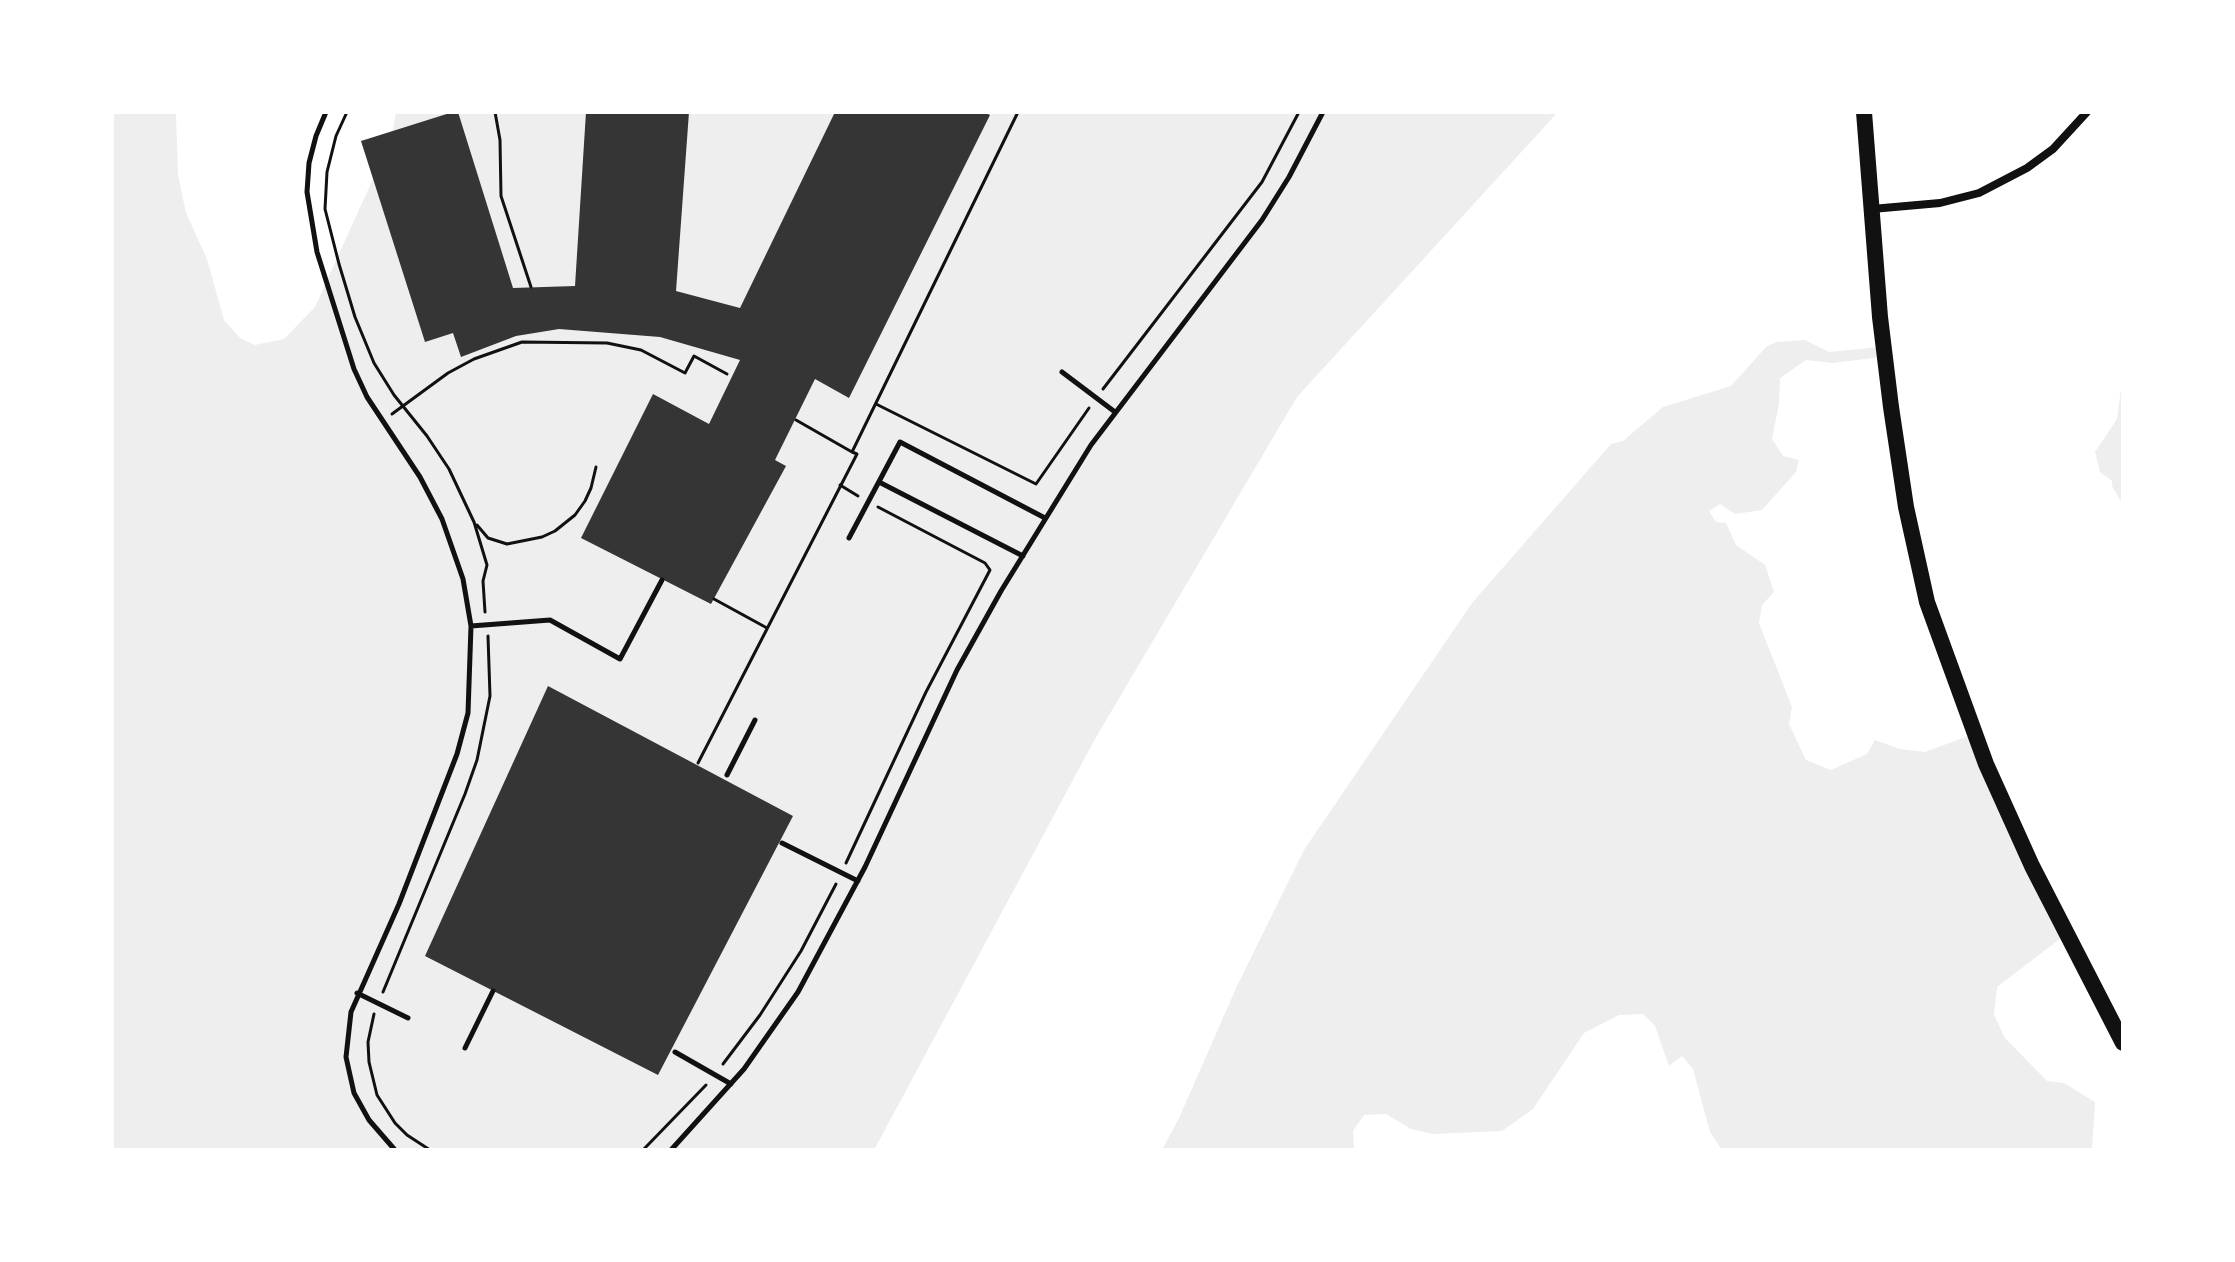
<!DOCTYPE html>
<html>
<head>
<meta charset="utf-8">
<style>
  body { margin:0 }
  #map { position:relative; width:2235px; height:1262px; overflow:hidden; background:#fff; font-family:Inter,sans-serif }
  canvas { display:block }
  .frame { position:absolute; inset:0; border:114px solid #fff; pointer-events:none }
</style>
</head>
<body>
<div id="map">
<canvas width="2235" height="1262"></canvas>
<div class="frame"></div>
</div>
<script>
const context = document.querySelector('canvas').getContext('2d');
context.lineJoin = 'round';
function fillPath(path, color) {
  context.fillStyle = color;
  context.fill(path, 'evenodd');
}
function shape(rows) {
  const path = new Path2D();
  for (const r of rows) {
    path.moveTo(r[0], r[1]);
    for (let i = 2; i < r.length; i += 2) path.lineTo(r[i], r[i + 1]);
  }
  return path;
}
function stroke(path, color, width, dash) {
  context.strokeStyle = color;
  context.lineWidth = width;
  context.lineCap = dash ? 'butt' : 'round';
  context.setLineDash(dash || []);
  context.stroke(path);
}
fillPath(shape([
  [112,112,176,112,178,175,186,213,207,259,224,320,240,338,255,345,284,339,315,307,391,139,396,112,1558,112,1297,397,1095,739,874,1150,112,1150],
  [1805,340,1829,352,1880,347,1881,357,1833,363,1806,360,1780,378,1779,404,1772,439,1783,456,1799,460,1796,472,1762,510,1735,514,1720,504,1709,511,1716,522,1726,523,1736,545,1765,565,1774,592,1762,605,1759,623,1792,707,1789,724,1806,760,1831,770,1867,754,1875,740,1900,749,1925,752,1971,735,2065,935,1997,987,1994,1015,2005,1038,2047,1081,2064,1083,2095,1102,2092,1150,1722,1150,1710,1132,1693,1069,1682,1056,1669,1066,1655,1026,1643,1014,1619,1015,1584,1033,1533,1109,1502,1131,1433,1134,1411,1129,1386,1114,1364,1115,1353,1131,1354,1150,1162,1150,1179,1118,1237,986,1304,850,1472,603,1611,444,1623,441,1663,407,1731,386,1767,346,1777,342],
  [2123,373,2123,505,2112,486,2112,481,2100,472,2095,452,2117,419]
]), '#eee');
fillPath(shape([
  [453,112,458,112,513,288,575,286,586,112,689,112,676,291,740,308,835,112,984,112,990,115,849,398,815,379,775,460,786,466,711,604,581,538,653,394,709,424,740,360,660,337,559,329,516,336,461,357,453,333,425,342,361,141],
  [548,686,793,816,658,1075,425,956]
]), '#353535');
stroke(shape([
  [347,112,336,136,327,172,325,209,339,264,355,317,374,363,394,395,427,436,449,469,474,522,487,565,483,581,485,612],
  [495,112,500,140,501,196,531,287],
  [1103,389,1262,182,1299,112],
  [876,404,1036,484,1089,408],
  [392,414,448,373,474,359,522,342,607,343,641,350,685,373,694,356,727,374],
  [796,420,852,452,1018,112],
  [840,485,858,496],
  [477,525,488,538,507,544,542,537,555,531,575,515,585,501,591,488,596,467],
  [714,599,767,628],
  [698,763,857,454,852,452],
  [846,863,926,692,990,570,985,563,878,507],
  [383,992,465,794,477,760,490,696,488,636],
  [374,1014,368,1042,369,1062,377,1095,395,1123,407,1135,430,1150],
  [723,1064,760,1015,801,951,836,884],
  [643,1150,706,1085]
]), '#111', 3);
stroke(shape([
  [326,112,316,136,309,163,307,192,317,252,354,369,367,397,420,477,442,519,463,579,471,626,468,713,457,754,399,904,351,1012,346,1057,354,1093,369,1120,395,1150],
  [1062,372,1115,412],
  [879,482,1023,556],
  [849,538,900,442,1045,518],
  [471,626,550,620,620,659,662,580],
  [727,775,755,720],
  [782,843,858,881],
  [357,993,408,1018],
  [465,1048,493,991],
  [675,1052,731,1084],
  [671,1150,744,1069,798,992,865,867,957,670,1001,591,1091,445,1262,220,1289,177,1323,112]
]), '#111', 5);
stroke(shape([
  [1872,209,1940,203,1979,193,2027,168,2053,149,2087,112]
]), '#111', 8);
stroke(shape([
  [1864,112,1880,317,1891,407,1906,507,1927,602,1986,764,2032,866,2123,1043]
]), '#111', 16);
</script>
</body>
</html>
